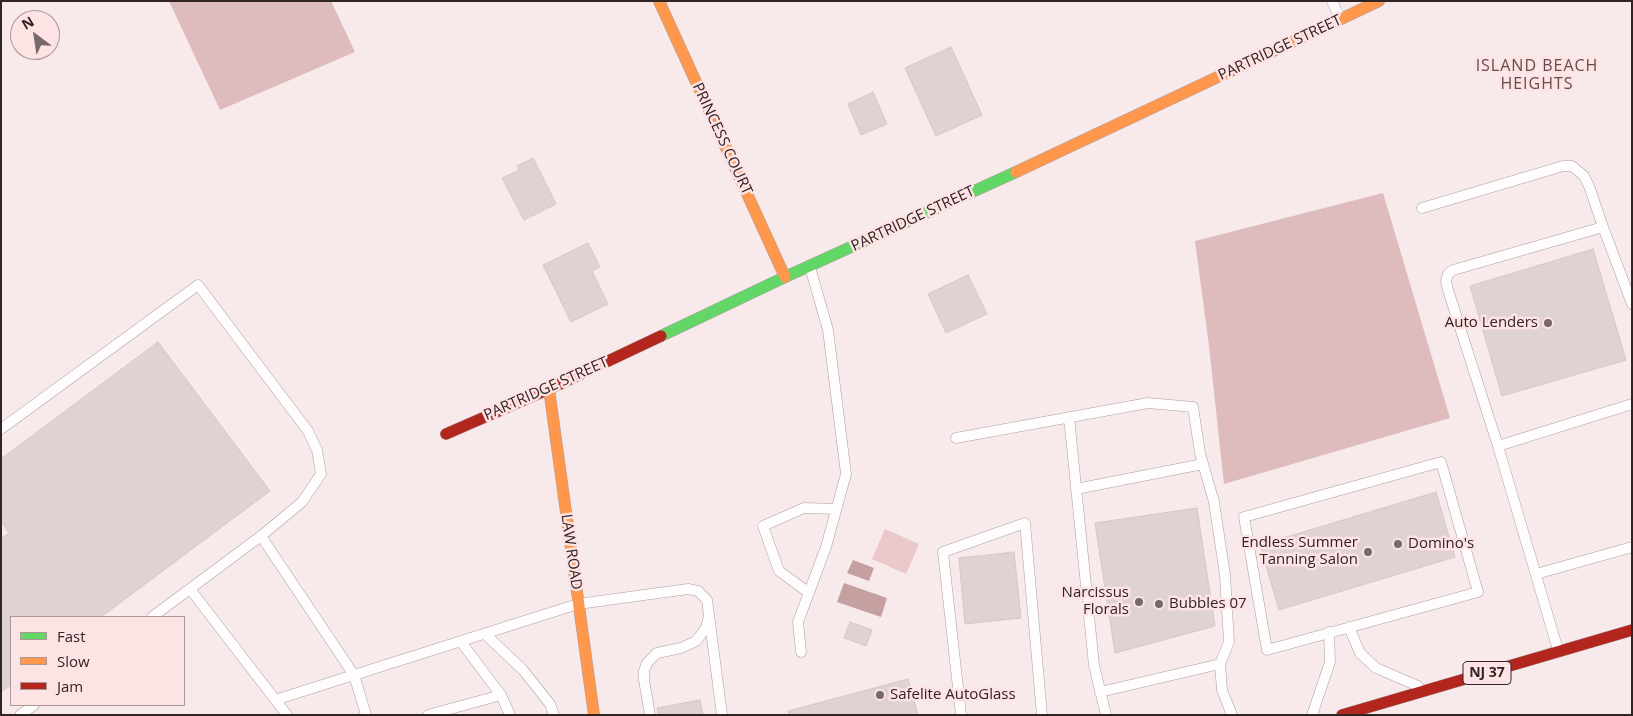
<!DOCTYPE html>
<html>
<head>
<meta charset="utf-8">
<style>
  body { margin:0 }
  #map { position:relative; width:1633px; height:716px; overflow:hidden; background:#f8e9ea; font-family:"Open Sans",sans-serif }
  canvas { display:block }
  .frame { position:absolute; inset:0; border:2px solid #302424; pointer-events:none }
  .legend { position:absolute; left:10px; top:616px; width:175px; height:90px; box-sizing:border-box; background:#fee3e4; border:1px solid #ac9797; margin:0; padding:6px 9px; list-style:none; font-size:15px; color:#302424 }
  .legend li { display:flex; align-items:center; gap:10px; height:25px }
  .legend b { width:25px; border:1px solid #ac9797 }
  .north { position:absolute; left:10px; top:10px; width:50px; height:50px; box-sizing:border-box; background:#fee3e4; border:1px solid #ac9797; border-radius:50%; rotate:329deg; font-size:14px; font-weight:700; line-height:20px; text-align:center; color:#302424 }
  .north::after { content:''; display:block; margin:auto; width:18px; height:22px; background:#766969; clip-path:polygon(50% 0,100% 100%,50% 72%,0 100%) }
</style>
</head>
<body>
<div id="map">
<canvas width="1633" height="716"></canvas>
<div class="frame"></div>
<ul class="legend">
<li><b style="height:6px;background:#63d668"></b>Fast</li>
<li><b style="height:6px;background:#ff974d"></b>Slow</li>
<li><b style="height:6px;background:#b3261e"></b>Jam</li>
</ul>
<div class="north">N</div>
</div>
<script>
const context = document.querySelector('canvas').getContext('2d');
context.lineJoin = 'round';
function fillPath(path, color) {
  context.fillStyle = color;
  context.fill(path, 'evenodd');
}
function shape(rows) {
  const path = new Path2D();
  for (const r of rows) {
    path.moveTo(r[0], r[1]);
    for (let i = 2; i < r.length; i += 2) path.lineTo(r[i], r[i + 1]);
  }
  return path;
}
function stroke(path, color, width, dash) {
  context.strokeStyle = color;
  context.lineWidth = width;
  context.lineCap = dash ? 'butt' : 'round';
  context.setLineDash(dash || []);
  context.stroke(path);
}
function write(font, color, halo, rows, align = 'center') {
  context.font = font + ' "Open Sans",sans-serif';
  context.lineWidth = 5;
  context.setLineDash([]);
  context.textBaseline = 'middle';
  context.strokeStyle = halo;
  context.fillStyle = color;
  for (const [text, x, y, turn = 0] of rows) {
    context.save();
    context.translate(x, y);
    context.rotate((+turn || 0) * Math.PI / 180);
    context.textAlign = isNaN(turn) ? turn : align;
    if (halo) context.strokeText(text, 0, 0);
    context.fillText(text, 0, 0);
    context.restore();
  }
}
fillPath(shape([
  [885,529,919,544,906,574,872,559]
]), '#ebc9ca');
fillPath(shape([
  [169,1,331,1,355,52,220,110],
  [1383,193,1450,418,1224,484,1209,346,1195,241]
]), '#debcbe');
fillPath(shape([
  [853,560,874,568,869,581,847,573],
  [844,583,887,598,881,617,837,602]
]), '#c5a0a1');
const building = shape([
  [951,47,982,115,936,136,905,68,951,47],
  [873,92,887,124,861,135,848,104,873,92],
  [533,158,556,204,524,220,502,178,519,170,517,166,533,158],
  [588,243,600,267,592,271,608,304,571,322,543,265,588,243],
  [1593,249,1626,360,1502,396,1470,286,1593,249],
  [968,275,987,314,946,333,928,294,968,275],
  [158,342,270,491,101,617,11,617,11,685,1,692,1,539,9,533,1,522,1,459,158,342],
  [1436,492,1455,557,1279,610,1260,545,1436,492],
  [1197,508,1215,626,1115,653,1095,523,1197,508],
  [1014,552,1021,618,965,624,959,558,1014,552],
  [850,622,872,630,866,646,844,638,850,622],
  [908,679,918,715,789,715,788,711,908,679],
  [700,700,703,715,658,715,657,708,700,700]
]);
fillPath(building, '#dfd2d3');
stroke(building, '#d4c7c8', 1);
const lane = shape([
  [1332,1,1340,18],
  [1422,208,1563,166,1572,166,1584,176,1589,186,1603,227],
  [1069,417,1094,665,1106,715],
  [1,429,198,285,308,431,317,450,321,474,302,502,261,536,152,617],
  [956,438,1148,403,1193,407,1200,453,1214,502,1225,575,1229,642,1220,664,1222,690,1232,715],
  [1498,446,1448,290,1446,281,1448,274,1453,270,1464,267,1603,227,1632,304],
  [1441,462,1478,592,1267,650,1244,517,1441,462],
  [1076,489,1203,464],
  [261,536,354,675,366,715],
  [1536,574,1632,547],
  [190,589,287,715],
  [808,592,779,571,763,526,804,508,836,509],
  [1349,627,1360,653,1376,668,1418,686],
  [485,634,523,670,550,704,554,715],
  [461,642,501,695,510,715],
  [1558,650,1498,446,1632,404],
  [801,652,798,622,826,547,846,474,828,330,810,267],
  [1100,692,1220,664],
  [275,700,578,604,688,589,698,591,707,600,722,715],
  [20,715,34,705],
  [428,715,501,695],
  [650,715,644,680,644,671,647,663,657,653,681,648,696,641,706,628,708,619],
  [961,715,943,552,1025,523,1042,715],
  [1312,715,1330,662,1329,632]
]);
const fast = shape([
  [661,336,785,277,1016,172]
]);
const slow = shape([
  [659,1,785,277],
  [1016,172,1379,1],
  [549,389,594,715]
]);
const jam = shape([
  [446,434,549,389,661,336],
  [1342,715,1632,630]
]);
stroke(lane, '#ac9fa0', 11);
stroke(fast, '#ac9fa0', 12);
stroke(slow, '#ac9fa0', 12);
stroke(jam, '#ac9fa0', 12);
stroke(lane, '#fefcfc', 10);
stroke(fast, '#63d668', 11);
stroke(slow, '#ff974d', 11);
stroke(jam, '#b3261e', 11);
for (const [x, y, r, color] of [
  [1548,323,5,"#766969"],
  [1398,544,5,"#766969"],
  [1368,552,5,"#766969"],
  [1139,602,5,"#766969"],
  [1159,604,5,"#766969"],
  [880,695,5,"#766969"]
]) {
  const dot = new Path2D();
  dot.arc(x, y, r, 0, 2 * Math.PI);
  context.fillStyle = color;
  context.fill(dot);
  stroke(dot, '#fee3e4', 2);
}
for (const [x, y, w] of [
  [1487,673,48]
]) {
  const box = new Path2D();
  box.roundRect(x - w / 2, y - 11.5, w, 23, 4);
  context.fillStyle = '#fee3e4';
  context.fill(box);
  stroke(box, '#302424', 1);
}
write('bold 14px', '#302424', null, [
  ["NJ 37",1487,673]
]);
write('15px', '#302424', '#fee3e4', [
  ["PARTRIDGE STREET",1280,48,-25],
  ["PRINCESS COURT",722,139,65],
  ["PARTRIDGE STREET",913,219,-25],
  ["PARTRIDGE STREET",546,389,-24],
  ["LAW ROAD",571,552,82]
]);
write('15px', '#302424', '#fee3e4', [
  ["Auto Lenders",1538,323],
  ["Endless Summer",1358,543],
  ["Tanning Salon",1358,560],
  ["Domino's",1408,544,"left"],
  ["Narcissus",1129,593],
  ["Florals",1129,610],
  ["Bubbles 07",1169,604,"left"],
  ["Safelite AutoGlass",890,695,"left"]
], 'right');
context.letterSpacing = '1px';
write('16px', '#664b4c', '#fee3e4', [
  ["ISLAND BEACH",1537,66],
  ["HEIGHTS",1537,84]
]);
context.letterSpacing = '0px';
</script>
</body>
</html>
